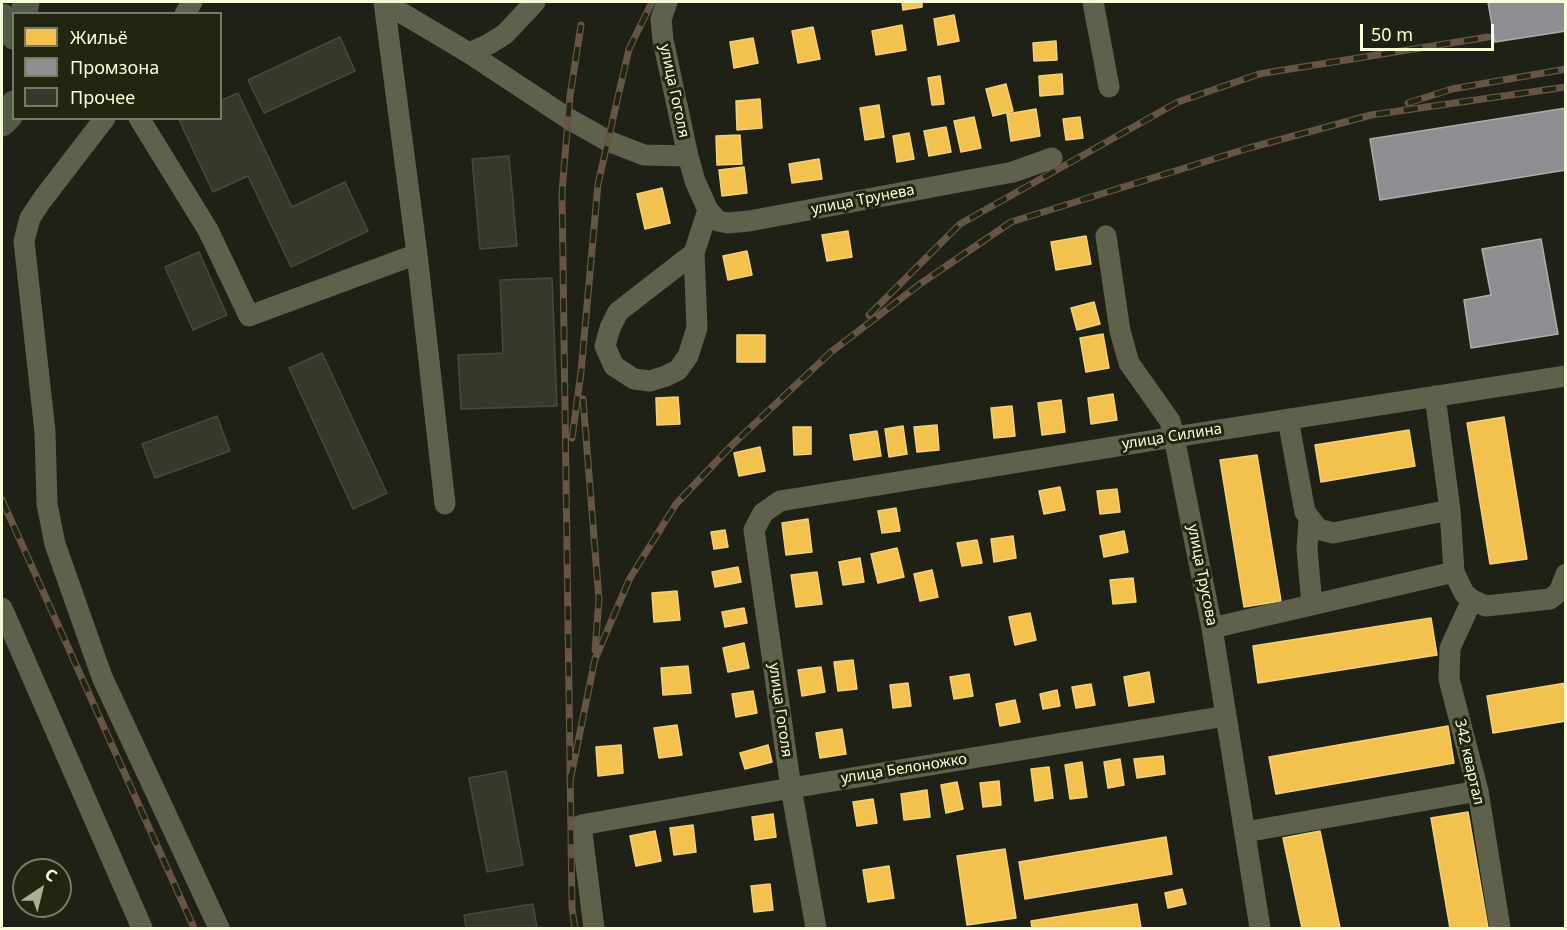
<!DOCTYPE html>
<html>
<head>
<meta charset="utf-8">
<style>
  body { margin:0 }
  #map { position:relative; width:1567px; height:930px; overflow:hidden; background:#1f2116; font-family:"Noto Sans",sans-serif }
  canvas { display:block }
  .frame { position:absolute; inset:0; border:3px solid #f7fdd8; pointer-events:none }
  .legend { position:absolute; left:12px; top:12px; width:210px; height:108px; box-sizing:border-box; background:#222611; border:2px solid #777c61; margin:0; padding:8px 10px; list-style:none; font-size:18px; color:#f7fdd8 }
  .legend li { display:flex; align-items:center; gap:12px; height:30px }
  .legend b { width:30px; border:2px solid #777c61 }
  .north { position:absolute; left:12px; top:858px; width:60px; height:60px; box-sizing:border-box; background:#222611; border:2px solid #777c61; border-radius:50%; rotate:35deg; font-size:16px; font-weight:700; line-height:24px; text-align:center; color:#f7fdd8 }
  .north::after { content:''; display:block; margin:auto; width:21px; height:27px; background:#abb094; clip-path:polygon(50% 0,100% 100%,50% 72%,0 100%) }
  .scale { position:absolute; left:1360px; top:24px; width:134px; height:27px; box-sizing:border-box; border:3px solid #f7fdd8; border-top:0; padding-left:8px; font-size:18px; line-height:21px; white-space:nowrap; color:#f7fdd8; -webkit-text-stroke:4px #222611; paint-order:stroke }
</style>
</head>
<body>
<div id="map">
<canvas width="1567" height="930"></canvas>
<div class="frame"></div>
<ul class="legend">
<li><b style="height:16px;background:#f2c14e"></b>Жильё</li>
<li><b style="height:16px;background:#8d8d92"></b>Промзона</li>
<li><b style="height:16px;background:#36382b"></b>Прочее</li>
</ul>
<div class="north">С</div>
<div class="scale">50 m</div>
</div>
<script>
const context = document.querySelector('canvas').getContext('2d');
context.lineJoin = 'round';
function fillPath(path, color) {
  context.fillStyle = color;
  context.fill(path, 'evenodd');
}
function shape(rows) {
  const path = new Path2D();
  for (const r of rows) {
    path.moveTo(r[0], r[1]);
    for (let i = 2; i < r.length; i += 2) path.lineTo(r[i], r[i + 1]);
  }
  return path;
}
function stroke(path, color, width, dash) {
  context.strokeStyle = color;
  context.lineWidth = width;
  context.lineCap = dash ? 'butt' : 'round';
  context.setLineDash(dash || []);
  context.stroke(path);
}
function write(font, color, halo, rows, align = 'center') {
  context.font = font + ' "Noto Sans",sans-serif';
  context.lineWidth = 6;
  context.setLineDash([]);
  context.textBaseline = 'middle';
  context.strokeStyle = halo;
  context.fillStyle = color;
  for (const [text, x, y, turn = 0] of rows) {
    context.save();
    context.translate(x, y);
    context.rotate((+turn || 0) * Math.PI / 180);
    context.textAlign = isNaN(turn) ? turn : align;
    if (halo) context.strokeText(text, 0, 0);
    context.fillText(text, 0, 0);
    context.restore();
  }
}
const homes = shape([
  [902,2,922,2,922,7,903,10,902,2],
  [954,15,959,41,938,45,934,19,954,15],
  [902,25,906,50,876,55,872,31,902,25],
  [813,27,820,59,798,63,792,31,813,27],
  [753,38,758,63,734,68,730,42,753,38],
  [1056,41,1057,60,1034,61,1033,43,1056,41],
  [1062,74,1063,94,1040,96,1039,76,1062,74],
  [940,76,944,104,932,105,928,78,940,76],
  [1006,84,1013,111,993,116,986,89,1006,84],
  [760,99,762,128,737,130,736,101,760,99],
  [879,105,884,137,865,140,860,108,879,105],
  [1036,109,1040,136,1011,141,1007,114,1036,109],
  [974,117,981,148,961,152,954,121,974,117],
  [1080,117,1083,138,1066,140,1063,119,1080,117],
  [946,127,951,152,929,156,924,131,946,127],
  [909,133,914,159,897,162,893,136,909,133],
  [740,135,742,164,717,165,716,136,740,135],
  [819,159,822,179,792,183,789,164,819,159],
  [744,167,747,193,722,196,719,170,744,167],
  [662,188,670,223,645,229,637,194,662,188],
  [848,231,852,257,827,261,822,235,848,231],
  [1086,236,1091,264,1056,270,1051,242,1086,236],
  [747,251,752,275,728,280,723,256,747,251],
  [1094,302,1100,324,1077,330,1071,308,1094,302],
  [1103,334,1109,368,1086,372,1080,338,1103,334],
  [737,335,765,335,765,362,737,362,737,335],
  [1113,394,1117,420,1091,424,1088,398,1113,394],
  [678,397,680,424,657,425,656,398,678,397],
  [1061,400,1065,432,1042,435,1038,403,1061,400],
  [1012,406,1015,436,994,438,991,408,1012,406],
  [1504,417,1527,559,1490,564,1467,423,1504,417],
  [937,425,939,450,917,452,914,427,937,425],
  [903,426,907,454,889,457,885,429,903,426],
  [793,427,811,427,811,454,794,455,793,427],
  [1409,430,1415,466,1321,482,1315,445,1409,430],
  [877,431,881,456,854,460,850,435,877,431],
  [760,447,765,471,739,476,734,453,760,447],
  [1257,455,1281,601,1244,607,1220,460,1257,455],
  [1060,487,1065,510,1044,514,1039,491,1060,487],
  [1117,489,1120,512,1100,514,1097,491,1117,489],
  [896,508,900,531,882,533,878,511,896,508],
  [808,519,812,552,786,555,782,523,808,519],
  [725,530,728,547,714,549,711,532,725,530],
  [1124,531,1128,552,1104,557,1100,536,1124,531],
  [1013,536,1016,558,994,562,991,539,1013,536],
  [977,540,982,563,962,566,957,543,977,540],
  [897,548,904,577,878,583,871,554,897,548],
  [860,558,864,582,843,585,839,562,860,558],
  [738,567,741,582,715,587,712,572,738,567],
  [932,570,938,597,920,601,914,574,932,570],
  [817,572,822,604,796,607,791,575,817,572],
  [1133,578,1136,602,1113,604,1110,580,1133,578],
  [677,591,680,620,654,622,652,593,677,591],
  [744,608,747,623,725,627,722,612,744,608],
  [1030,613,1036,640,1015,645,1009,617,1030,613],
  [1431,618,1437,655,1258,683,1253,646,1431,618],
  [744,643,749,668,728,672,723,648,744,643],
  [853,660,857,689,838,691,834,662,853,660],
  [688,666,691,693,663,695,661,668,688,666],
  [821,667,825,692,802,696,798,670,821,667],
  [1149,672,1154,702,1129,706,1124,677,1149,672],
  [969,674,973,696,954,699,950,677,969,674],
  [908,683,911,706,893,708,890,685,908,683],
  [1566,683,1566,721,1493,733,1487,696,1566,683],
  [1091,684,1095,705,1076,708,1072,687,1091,684],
  [1057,690,1060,706,1043,709,1040,694,1057,690],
  [753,691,757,713,736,717,732,694,753,691],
  [1015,700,1020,722,1000,726,996,704,1015,700],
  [677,725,682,755,659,758,654,728,677,725],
  [1448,726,1454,763,1276,794,1269,757,1448,726],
  [842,729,846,754,820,758,816,733,842,729],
  [621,745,623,773,598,776,596,747,621,745],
  [768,745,772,762,745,769,740,753,768,745],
  [1163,756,1165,774,1137,778,1134,759,1163,756],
  [1120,759,1124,785,1108,788,1104,762,1120,759],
  [1082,762,1087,797,1070,799,1065,765,1082,762],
  [1049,767,1053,798,1035,801,1031,769,1049,767],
  [999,781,1001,805,983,807,980,783,999,781],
  [957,782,963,809,946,813,941,785,957,782],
  [927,790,930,817,904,820,901,794,927,790],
  [873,799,877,823,857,826,853,802,873,799],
  [1468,812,1488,928,1450,928,1431,818,1468,812],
  [773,814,776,837,755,840,752,817,773,814],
  [693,825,696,852,674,855,670,828,693,825],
  [655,831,661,861,636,866,630,836,655,831],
  [1320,831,1340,928,1302,928,1283,838,1320,831],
  [1166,837,1172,874,1025,899,1019,862,1166,837],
  [1005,849,1016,918,967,925,957,856,1005,849],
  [889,866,894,898,868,902,863,870,889,866],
  [770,884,773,910,754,912,751,886,770,884],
  [1182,889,1186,904,1168,908,1165,893,1182,889],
  [1137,904,1141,928,1032,928,1031,921,1137,904]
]);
fillPath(homes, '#f2c14e');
stroke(homes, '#f4d377', 1.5);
const industry = shape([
  [1488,2,1566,2,1566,31,1495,42,1488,2],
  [1566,108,1566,170,1380,200,1370,139,1566,108],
  [1541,239,1558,334,1471,348,1464,300,1491,295,1482,249,1541,239]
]);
fillPath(industry, '#8d8d92');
stroke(industry, '#adafa7', 1.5);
const building = shape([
  [340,37,355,71,264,113,248,80,340,37],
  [238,93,292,207,345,182,368,231,291,267,248,176,213,192,179,120,220,118,220,101,238,93],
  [509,156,517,246,480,249,472,159,509,156],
  [199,252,227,315,193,330,165,267,199,252],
  [552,278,557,406,461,409,458,355,503,353,500,280,552,278],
  [322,353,387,493,353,509,289,368,322,353],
  [217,416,230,451,155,478,142,444,217,416],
  [506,771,523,865,487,872,469,778,506,771],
  [533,904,537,928,466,928,464,915,533,904]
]);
fillPath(building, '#36382b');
stroke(building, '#474a38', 1.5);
stroke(shape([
  [384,2,417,254,445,504],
  [667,2,661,19,663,40,688,156,695,181,708,210,718,221,728,223,749,221,1013,172,1052,158],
  [1093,2,1109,87],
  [385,3,469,53,569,119,608,141,644,155,688,156],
  [185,14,192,2],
  [469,53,489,44,505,34,535,2],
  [105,118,42,200,30,218,24,241,45,432,47,504,55,544,102,677,219,928],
  [139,118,208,230,249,316,417,254],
  [1106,236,1120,331,1129,363,1170,421,1174,437,1212,628,1260,928],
  [694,253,618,312,610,328,605,346,614,366,634,379,650,381,666,376,678,370,688,356,697,328,694,253,708,210],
  [1435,396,1450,510,1454,572,1464,593,1472,600,1486,606,1550,599,1559,592,1566,574],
  [1288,419,1305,512,1318,529,1333,533,1450,510],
  [1309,520,1307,549,1312,605],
  [1472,600,1450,648,1449,679,1478,791,1500,928],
  [2,608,142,928],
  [1212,628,1454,572],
  [1245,832,1478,791],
  [594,928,581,825,791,788,1226,716],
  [816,928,791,788,754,530,763,513,780,501,1174,437,1566,376]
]), '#5f614c', 21);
stroke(shape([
  [24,14,26,2],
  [2,17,14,36],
  [2,123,9,116,14,104]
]), '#525b45', 27);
const rail = shape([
  [1408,103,1452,89,1566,69],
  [869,315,960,224,1178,102,1259,74,1488,37],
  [583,399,599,600,595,650],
  [572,438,581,372,598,184,629,49,652,2],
  [2,500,194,928],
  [570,781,595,659,630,578,676,504,733,444,831,352,920,284,1011,222,1249,148,1371,115,1566,87],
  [575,928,572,908,562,192,570,96,581,25]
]);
stroke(rail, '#665444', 7);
stroke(rail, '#222611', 4.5, [14]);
write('15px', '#f7fdd8', '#222611', [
  ["улица Гоголя",674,91,78],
  ["улица Трунева",863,200,-11],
  ["улица Силина",1172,437,-9],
  ["улица Трусова",1202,575,79],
  ["улица Гоголя",780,710,82],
  ["342 квартал",1469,762,77],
  ["улица Белоножко",904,769,-9]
]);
</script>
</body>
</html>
